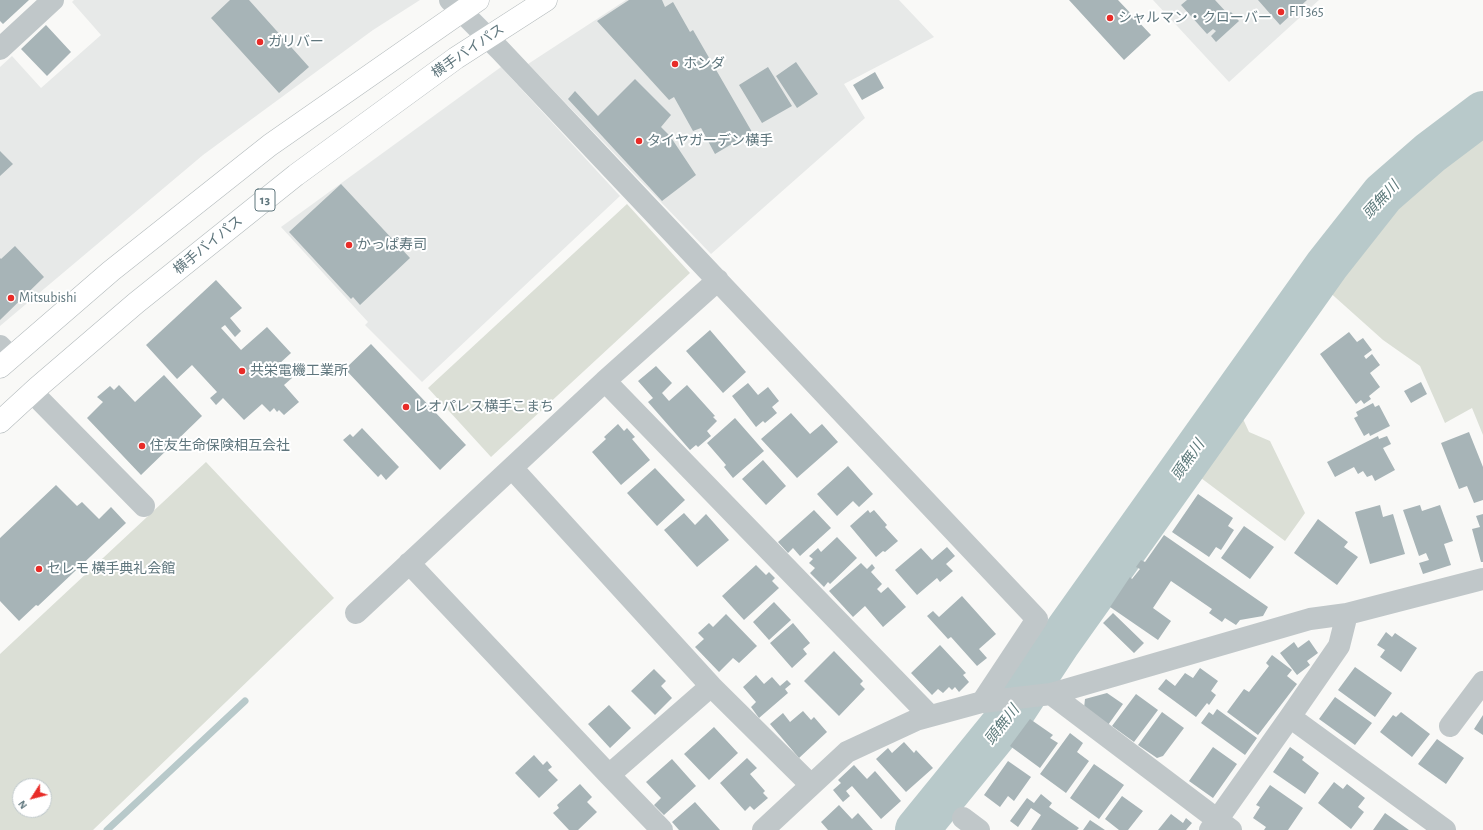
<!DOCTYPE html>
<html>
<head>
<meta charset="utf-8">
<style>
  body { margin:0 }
  #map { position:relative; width:1483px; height:830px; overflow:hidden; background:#f9f9f7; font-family:"Alegreya Sans",sans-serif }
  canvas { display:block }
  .north { position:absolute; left:12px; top:778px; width:40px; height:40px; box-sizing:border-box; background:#fff; border:1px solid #bfc8cb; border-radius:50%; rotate:234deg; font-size:11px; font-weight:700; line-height:16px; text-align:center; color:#5f767d }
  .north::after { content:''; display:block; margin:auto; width:14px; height:18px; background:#e82c28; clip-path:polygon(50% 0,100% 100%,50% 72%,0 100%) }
</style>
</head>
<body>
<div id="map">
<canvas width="1483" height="830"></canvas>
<div class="north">N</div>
</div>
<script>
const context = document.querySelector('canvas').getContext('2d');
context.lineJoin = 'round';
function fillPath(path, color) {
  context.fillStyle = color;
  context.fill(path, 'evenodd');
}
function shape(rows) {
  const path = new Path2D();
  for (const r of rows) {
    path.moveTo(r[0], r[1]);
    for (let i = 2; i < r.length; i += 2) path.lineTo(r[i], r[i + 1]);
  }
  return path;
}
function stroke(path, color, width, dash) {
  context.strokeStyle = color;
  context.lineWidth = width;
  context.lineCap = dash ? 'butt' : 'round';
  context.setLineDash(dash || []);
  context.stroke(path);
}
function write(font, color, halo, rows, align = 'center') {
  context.font = font + ' "Alegreya Sans","Noto Sans JP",sans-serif';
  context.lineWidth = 4;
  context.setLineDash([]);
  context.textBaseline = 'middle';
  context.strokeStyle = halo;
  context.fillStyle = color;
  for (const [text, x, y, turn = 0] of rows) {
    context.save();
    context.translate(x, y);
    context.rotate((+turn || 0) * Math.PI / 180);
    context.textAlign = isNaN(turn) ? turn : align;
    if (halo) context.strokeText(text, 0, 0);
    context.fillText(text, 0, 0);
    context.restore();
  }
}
fillPath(shape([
  [74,0,420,0,373,30,203,155,0,326,0,67,12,56,41,88,101,35,72,2],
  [626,0,899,0,934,37,844,84,865,118,711,254,528,64],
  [1153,0,1319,0,1229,82],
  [501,67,620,196,422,382,365,325,368,322,281,227]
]), '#e7e9e8');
fillPath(shape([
  [1483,135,1483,435,1472,408,1445,423,1420,366,1383,340,1326,289,1380,215,1427,176],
  [627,204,690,273,491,457,428,388],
  [1239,410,1249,432,1270,441,1305,513,1285,541,1197,475],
  [206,462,334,598,93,830,0,830,0,654],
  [20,786,44,786,44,810,20,810]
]), '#dbdfd6');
stroke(shape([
  [107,830,245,701]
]), '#b8c9ca', 7);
stroke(shape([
  [917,830,1013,712,1059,642,1327,265,1383,194,1430,153,1483,113]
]), '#b8c9ca', 44);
fillPath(shape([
  [0,0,29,0,3,24,0,21],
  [230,0,249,0,309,67,279,93,211,18],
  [629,0,662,0,665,7,673,2,690,32,693,30,752,132,715,154,701,128,693,131,674,97,669,100,597,21],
  [1069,0,1118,0,1151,35,1124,60],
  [1187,0,1215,0,1228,14,1231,12,1239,21,1216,42,1211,36,1216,31,1213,29,1207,34,1181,5],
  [1258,0,1307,0,1280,25],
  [46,25,71,52,47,76,21,49],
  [796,62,818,94,797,108,776,76],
  [768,67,792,106,762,123,739,85],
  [875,72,884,88,862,100,853,85],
  [635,79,671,115,661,127,670,136,696,175,662,201,568,99,575,91,598,116],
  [0,151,13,164,0,176],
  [341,184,410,258,360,305,353,297,351,299,289,232],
  [15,246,44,277,0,320,0,258,1,259],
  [216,280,242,308,230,318,241,331,235,337,225,325,221,328,241,350,267,327,291,353,279,364,292,378,284,385,299,402,284,415,279,410,277,412,274,408,270,412,262,404,244,420,223,398,216,405,210,398,217,392,192,365,177,379,146,345],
  [710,330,746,372,723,393,686,351],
  [1349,332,1357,342,1363,338,1372,350,1364,356,1366,359,1372,354,1380,365,1370,373,1380,387,1369,396,1371,399,1364,404,1361,400,1356,404,1320,354],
  [371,344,466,445,440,470,345,369],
  [656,366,672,383,662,393,669,401,687,385,715,416,713,417,717,421,707,431,711,436,698,447,696,445,690,450,648,402,653,398,638,381],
  [164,375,202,416,141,475,87,418,103,402,97,397,110,386,114,390,119,385,135,402],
  [1421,382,1427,394,1411,403,1404,391],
  [748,383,758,395,768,387,779,401,772,407,777,413,765,423,763,421,756,427,732,396],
  [1373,403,1375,407,1379,405,1390,426,1370,436,1369,433,1364,436,1354,418,1358,416,1356,412],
  [791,413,810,434,822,424,838,442,797,478,761,439],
  [735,418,764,451,733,478,724,467,726,465,707,443],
  [618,424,624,431,627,428,635,437,632,439,650,460,621,485,592,452,606,439,604,437],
  [362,428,399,467,386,480,381,474,378,477,343,440,350,434,353,437],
  [1469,432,1483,467,1483,500,1474,503,1467,486,1459,489,1441,443],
  [1378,436,1379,439,1387,436,1391,444,1383,448,1395,470,1375,481,1372,475,1367,477,1363,471,1358,474,1354,467,1335,477,1327,462],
  [763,460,786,486,766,505,742,479],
  [848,466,873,494,859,507,853,501,837,516,817,494],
  [655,468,685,500,657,526,627,493],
  [56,485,77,506,82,502,99,519,111,507,126,523,38,606,36,605,19,621,0,601,0,538],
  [1198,494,1233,518,1228,526,1234,530,1221,550,1216,547,1209,557,1172,532],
  [1380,505,1383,517,1393,514,1405,554,1370,564,1355,512],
  [1420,505,1422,511,1440,505,1453,541,1444,544,1451,565,1423,574,1419,563,1429,560,1426,553,1419,556,1403,510],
  [814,510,831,528,800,556,793,548,788,553,778,542],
  [868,510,870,513,874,510,887,525,885,527,898,541,885,552,883,551,876,557,850,526],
  [684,513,695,525,706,514,729,540,697,567,664,530],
  [1483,514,1483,562,1481,562,1472,529,1480,527,1476,516],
  [1318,519,1348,542,1344,547,1358,557,1337,585,1294,553],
  [1244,526,1274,547,1250,579,1221,558],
  [1164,535,1268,607,1263,616,1240,620,1236,625,1225,618,1222,622,1209,613,1212,609,1171,581,1153,608,1171,621,1158,640,1110,607,1130,577,1132,579,1140,569,1136,567,1141,560,1145,562],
  [837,537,857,558,830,584,828,582,824,587,810,573,815,568,809,563,813,559,809,556,818,548,821,552],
  [947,547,955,556,946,564,953,571,940,582,937,578,917,595,895,570,921,548,932,560],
  [861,563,867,569,872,564,875,568,871,572,882,584,877,589,881,593,888,587,906,607,883,627,865,606,853,617,829,591],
  [756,565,766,575,769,572,775,578,772,581,779,588,744,620,722,596],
  [962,596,996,634,979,649,987,658,977,666,951,637,948,639,927,616,933,611,939,617],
  [774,602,791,620,769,640,753,622],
  [1113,613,1144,643,1134,653,1103,623],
  [726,614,757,646,739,663,733,658,719,672,695,647,704,639,698,633,709,623,713,627],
  [793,623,810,643,803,649,807,654,792,668,770,643],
  [1386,632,1392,637,1395,633,1417,648,1401,672,1380,657,1385,650,1377,645],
  [1309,640,1318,653,1307,661,1310,665,1297,675,1280,653,1294,642,1298,648],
  [940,645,966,673,963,675,969,682,959,692,955,687,952,690,949,687,943,693,938,689,932,695,911,673],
  [834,651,863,681,860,684,865,689,839,716,804,681],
  [1272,655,1292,670,1287,676,1297,684,1258,735,1227,712,1244,689,1249,692,1269,666,1266,663],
  [1355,667,1392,693,1375,717,1338,690],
  [1200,668,1218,681,1211,691,1216,695,1209,705,1207,703,1196,717,1158,689,1166,679,1175,686,1185,673,1193,678],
  [654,669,666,681,661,686,672,698,655,715,631,691],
  [756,675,764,684,772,677,780,686,787,680,791,684,785,689,788,693,759,718,751,707,756,702,743,687],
  [1107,693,1123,704,1108,725,1084,708,1085,699],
  [1136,694,1158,710,1134,742,1112,726],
  [1335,697,1372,723,1355,745,1319,719],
  [609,705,631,728,610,748,588,724],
  [1217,709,1257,738,1245,755,1201,723,1209,712,1213,715],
  [803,711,811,720,814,717,827,732,799,758,770,724,783,713,790,722],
  [1162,712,1184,728,1163,756,1157,758,1138,745],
  [1401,712,1430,734,1412,757,1380,732,1393,715,1396,717],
  [1483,715,1483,735,1474,729],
  [1030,719,1053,735,1050,738,1058,743,1040,768,1010,746],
  [714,727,738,753,709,780,684,754],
  [1070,733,1083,743,1077,752,1089,761,1066,793,1040,774],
  [1437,739,1464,758,1446,784,1418,764],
  [904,742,914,753,916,750,933,768,906,792,876,759,888,748,892,753],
  [1213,747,1237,764,1213,798,1189,781],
  [1290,747,1304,757,1302,760,1319,773,1305,794,1273,772],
  [534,755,543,765,547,761,552,767,548,770,558,780,539,798,515,773],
  [747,758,757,768,750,774,765,791,763,793,768,798,754,810,750,806,745,811,720,783],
  [672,759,696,786,664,815,654,805,661,798,646,782],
  [1008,761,1031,777,1014,801,1008,796,1000,807,984,795],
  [1094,764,1124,785,1099,819,1070,798],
  [854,765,867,779,875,771,901,801,881,819,852,786,846,791,850,796,843,802,833,790,841,783,838,780],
  [1334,782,1343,789,1347,784,1365,798,1358,807,1364,812,1351,829,1318,803],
  [580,784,592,797,587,802,597,812,578,830,569,830,553,813,559,808,557,805],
  [1270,785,1303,808,1288,830,1264,830,1266,827,1253,818,1260,807,1256,805],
  [1041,794,1052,803,1049,807,1079,828,1077,830,1031,830,1041,815,1031,808,1018,827,1010,821,1027,798,1034,803],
  [1122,796,1143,811,1128,830,1119,830,1105,819],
  [695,802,720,830,679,830,672,822],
  [839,805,852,819,858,813,873,830,828,830,821,822],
  [1385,813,1409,830,1373,830],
  [1171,814,1183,823,1186,818,1192,823,1186,830,1158,830],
  [1090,820,1105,830,1083,830]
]), '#a7b4b7');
const highway = shape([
  [0,367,111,271,270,145,478,0],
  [0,422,38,387,136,303,296,175,456,58,546,0]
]);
stroke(highway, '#b3babc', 23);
stroke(shape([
  [450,0,500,50,1037,619,982,702],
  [0,49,53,0],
  [718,280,605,381,930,716],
  [0,346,11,357],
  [32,392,144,506],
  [512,468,711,686],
  [409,563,609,775,662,830],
  [356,613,605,381],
  [1051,694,1231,830],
  [1290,717,1445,830],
  [1450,726,1483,682],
  [609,775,711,686,811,785],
  [963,818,979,830],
  [763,830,847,752,916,720,982,702,1051,694,1310,619,1347,614,1483,579],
  [1210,830,1290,717,1339,646,1347,614]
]), '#c0c7c9', 22);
stroke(highway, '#fff', 22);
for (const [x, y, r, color] of [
  [1281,12,4,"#e82c28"],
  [1110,18,4,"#e82c28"],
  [260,42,4,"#e82c28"],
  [675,64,4,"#e82c28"],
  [639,141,4,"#e82c28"],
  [349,245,4,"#e82c28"],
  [11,298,4,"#e82c28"],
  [242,371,4,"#e82c28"],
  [406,407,4,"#e82c28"],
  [142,446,4,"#e82c28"],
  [39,569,4,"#e82c28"]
]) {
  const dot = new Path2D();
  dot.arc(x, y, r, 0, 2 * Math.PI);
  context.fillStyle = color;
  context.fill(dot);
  stroke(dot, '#fff', 1.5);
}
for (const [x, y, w] of [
  [265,200,20]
]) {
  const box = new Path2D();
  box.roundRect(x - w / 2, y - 11, w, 22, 3);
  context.fillStyle = '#fff';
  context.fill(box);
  stroke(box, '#5f767d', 1);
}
write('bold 13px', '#5f767d', null, [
  ["13",265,200]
]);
write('14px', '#5f767d', '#fff', [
  ["FIT365",1289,12],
  ["シャルマン・クローバー",1118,18],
  ["ガリバー",268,42],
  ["ホンダ",683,64],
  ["タイヤガーデン横手",647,141],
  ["かっぱ寿司",357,245],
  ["Mitsubishi",19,298],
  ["共栄電機工業所",250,371],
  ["レオパレス横手こまち",414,407],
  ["住友生命保険相互会社",150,446],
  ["セレモ 横手典礼会館",47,569]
], 'left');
write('14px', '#5f767d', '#fff', [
  ["横手バイパス",468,51,-34],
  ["横手バイパス",208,245,-39]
]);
write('italic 15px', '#5e7b7c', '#fff', [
  ["頭無川",1381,200,-47],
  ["頭無川",1188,460,-55],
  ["頭無川",1002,725,-52]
]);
</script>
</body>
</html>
